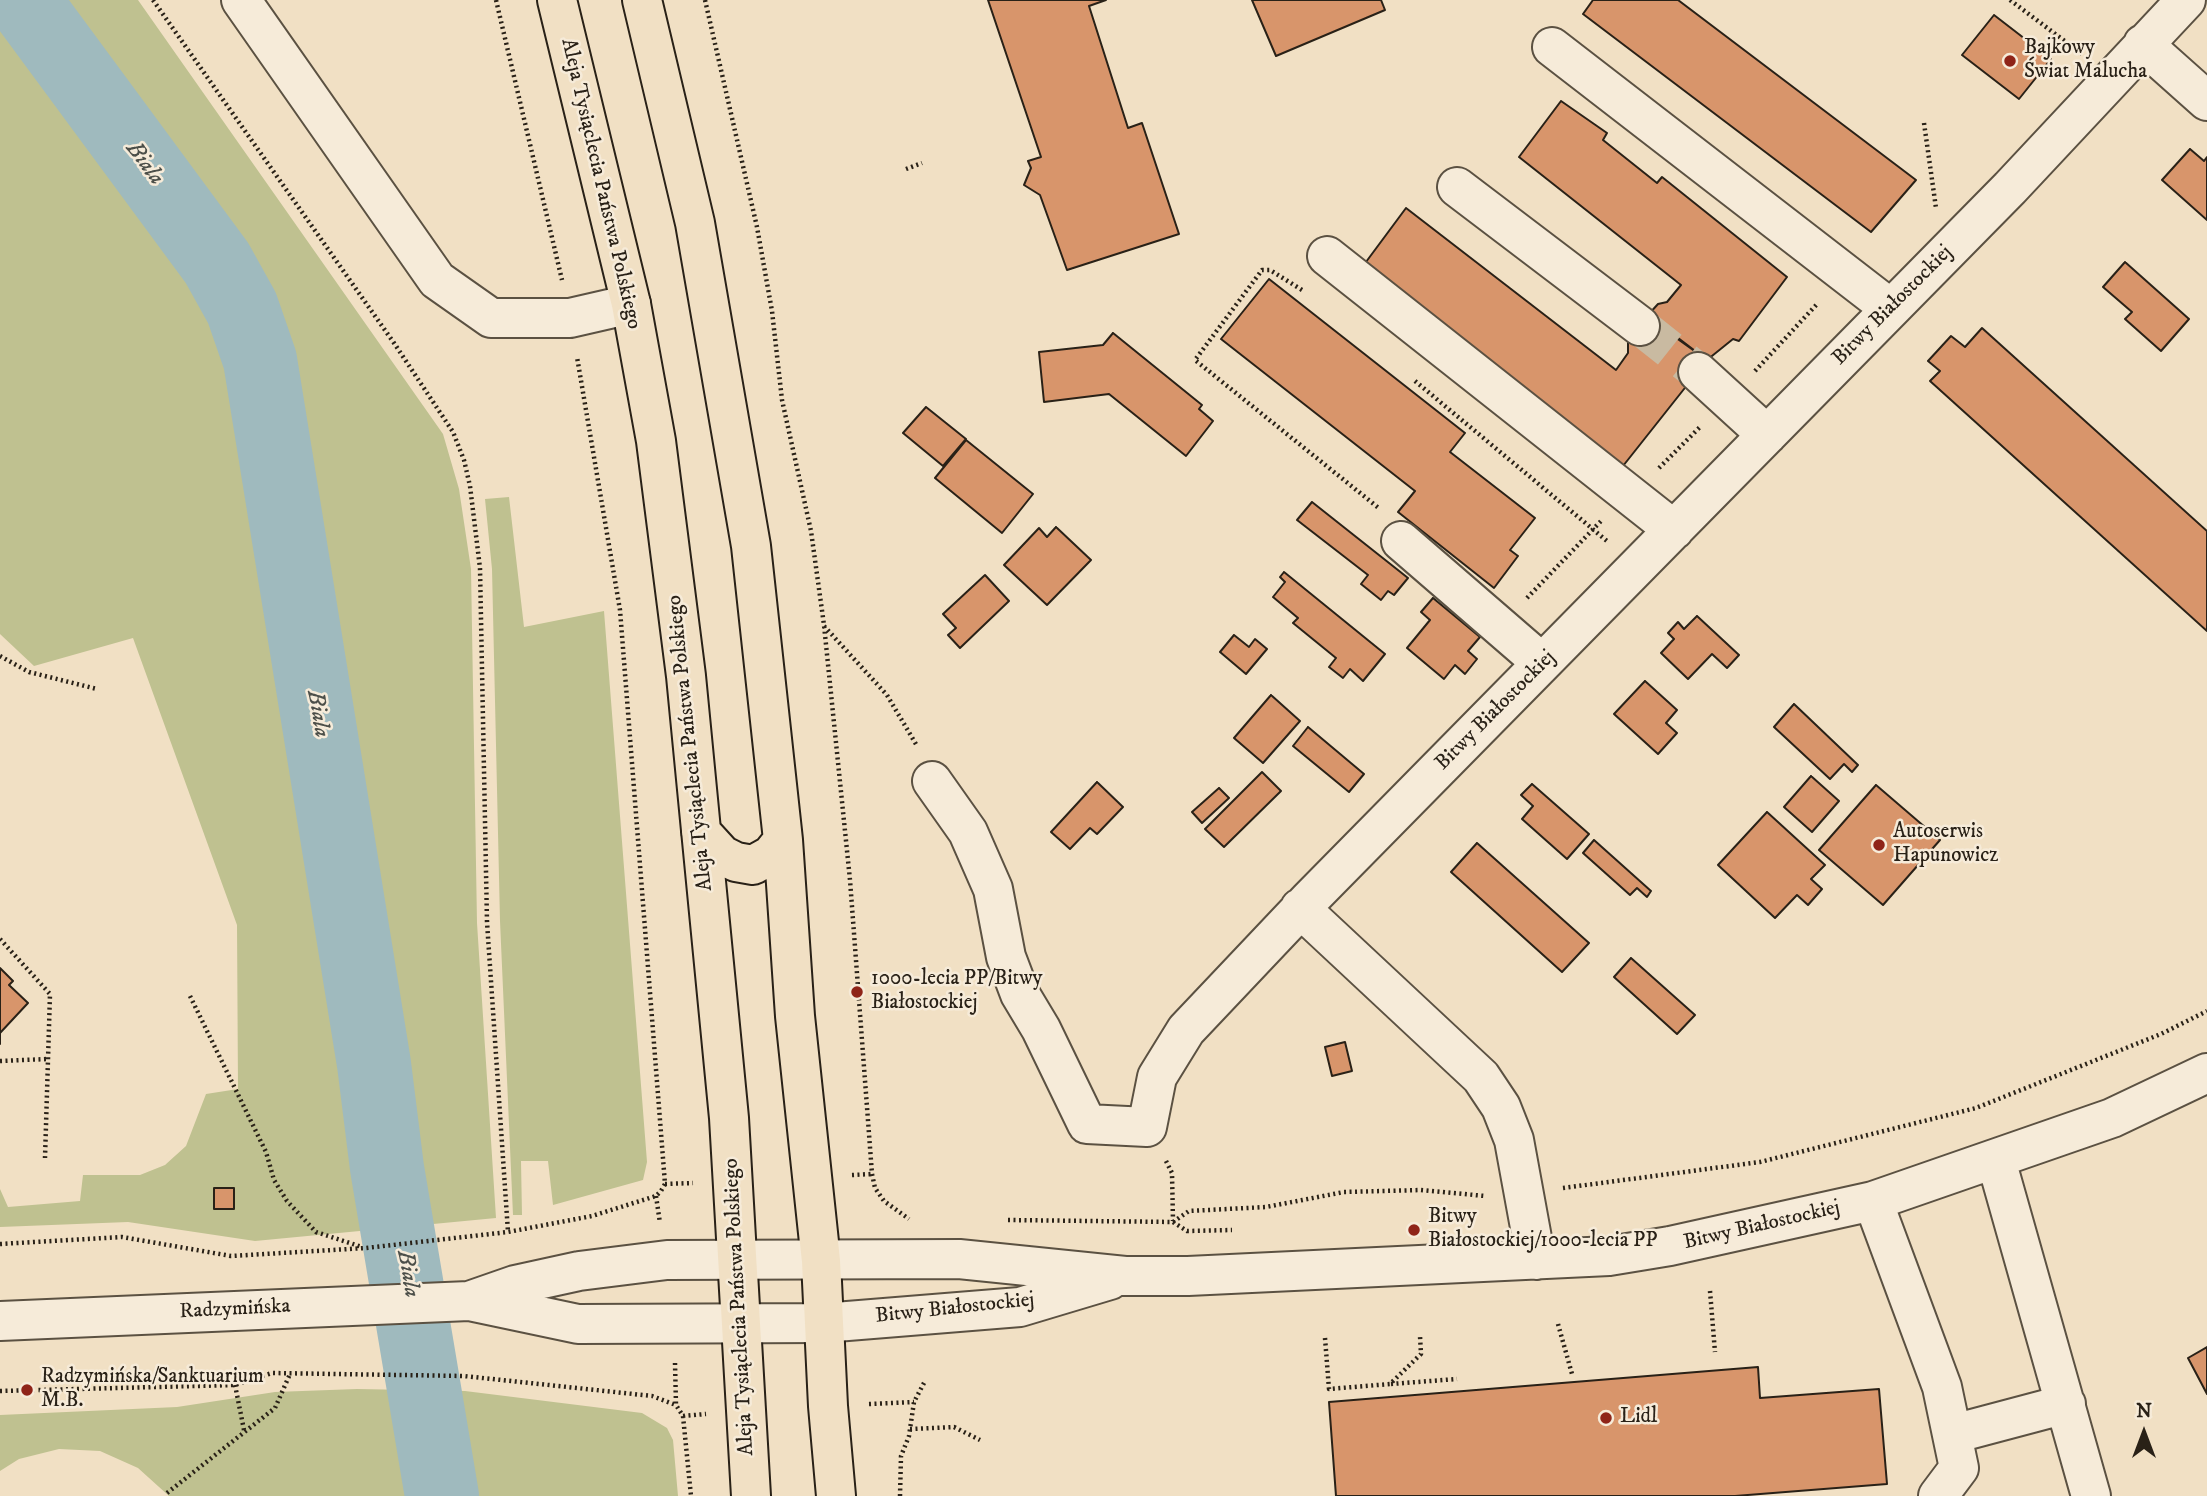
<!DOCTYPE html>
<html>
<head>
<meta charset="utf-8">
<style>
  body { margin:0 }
  #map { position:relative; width:2207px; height:1496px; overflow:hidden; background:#f1e0c4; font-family:"IM FELL DW Pica",serif }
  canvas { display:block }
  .north { position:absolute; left:2109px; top:1398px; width:70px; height:70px; -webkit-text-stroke:5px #f6ebd9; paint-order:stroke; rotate:0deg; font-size:19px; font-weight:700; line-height:28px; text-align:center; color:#292117 }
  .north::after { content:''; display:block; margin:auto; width:24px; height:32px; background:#292117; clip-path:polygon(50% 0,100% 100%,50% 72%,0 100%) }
</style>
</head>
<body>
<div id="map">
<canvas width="2207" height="1496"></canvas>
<div class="north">N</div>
</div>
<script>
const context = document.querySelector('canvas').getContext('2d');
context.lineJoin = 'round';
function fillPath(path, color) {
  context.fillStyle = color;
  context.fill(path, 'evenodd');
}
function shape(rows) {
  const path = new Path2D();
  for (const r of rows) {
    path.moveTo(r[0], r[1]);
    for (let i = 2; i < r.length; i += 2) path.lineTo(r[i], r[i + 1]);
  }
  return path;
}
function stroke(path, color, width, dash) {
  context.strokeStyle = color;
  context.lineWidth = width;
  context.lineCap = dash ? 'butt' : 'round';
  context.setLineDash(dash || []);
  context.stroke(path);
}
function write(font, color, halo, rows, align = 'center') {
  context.font = font + ' "IM FELL DW Pica",serif';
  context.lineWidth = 5;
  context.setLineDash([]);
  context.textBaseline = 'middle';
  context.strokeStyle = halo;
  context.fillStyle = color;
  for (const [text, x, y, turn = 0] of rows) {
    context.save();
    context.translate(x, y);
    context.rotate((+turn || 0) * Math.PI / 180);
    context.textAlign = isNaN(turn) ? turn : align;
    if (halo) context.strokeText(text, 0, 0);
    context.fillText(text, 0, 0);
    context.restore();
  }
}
fillPath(shape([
  [0,0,138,0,443,434,459,489,471,569,477,923,496,1218,255,1241,128,1222,0,1227,0,1189,8,1207,80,1201,83,1175,140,1175,165,1165,186,1146,206,1094,238,1089,237,925,133,638,34,666,0,634],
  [509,497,524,627,604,611,647,1162,643,1180,553,1205,548,1161,521,1161,522,1215,513,1215,500,921,492,569,485,499],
  [357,1389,465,1391,642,1413,667,1428,673,1440,678,1496,169,1496,138,1468,100,1451,59,1449,19,1459,0,1471,0,1415,177,1407,275,1392]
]), '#bfc190');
stroke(shape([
  [23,0,217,263,242,308,260,360,374,1064,387,1168,442,1496]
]), '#9fbabe', 74);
const building = shape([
  [988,0,1106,0,1089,6,1128,128,1142,123,1179,234,1067,270,1040,195,1024,185,1031,168,1028,161,1041,157,988,0],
  [1252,0,1381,0,1385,10,1276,56,1252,0],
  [1593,0,1678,0,1916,180,1871,232,1583,14,1593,0],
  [1994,15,2051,59,2019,99,1962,55,1994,15],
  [1561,101,1607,133,1603,140,1657,183,1662,177,1787,277,1739,341,1733,339,1707,360,1648,315,1658,304,1667,302,1681,285,1519,157,1561,101],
  [2190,149,2204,161,2207,157,2207,220,2162,180,2190,149],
  [1406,208,1616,370,1628,353,1628,341,1647,317,1707,360,1623,466,1363,266,1406,208],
  [2125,262,2189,319,2161,351,2125,319,2132,312,2103,287,2125,262],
  [1269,279,1465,433,1450,452,1535,518,1510,550,1518,556,1494,588,1398,512,1415,491,1221,339,1269,279],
  [1982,328,2207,531,2207,631,1930,381,1940,371,1928,361,1951,336,1965,347,1982,328],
  [1113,333,1202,405,1199,409,1213,421,1186,456,1109,394,1044,402,1039,352,1103,345,1113,333],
  [926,407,966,439,943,466,903,433,926,407],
  [966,440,1033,494,1002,533,935,478,966,440],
  [1312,502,1408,578,1394,595,1388,591,1381,600,1361,584,1368,575,1297,520,1312,502],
  [1056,527,1091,560,1047,605,1004,565,1039,528,1047,537,1056,527],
  [1284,572,1385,654,1363,681,1350,669,1343,678,1329,667,1336,658,1293,623,1298,618,1273,597,1285,582,1280,577,1284,572],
  [985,575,1009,601,960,648,948,635,956,628,943,614,985,575],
  [1433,598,1480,637,1468,651,1477,659,1465,674,1455,665,1444,679,1407,648,1430,620,1421,612,1433,598],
  [1697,616,1739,655,1727,668,1712,654,1688,679,1661,653,1674,639,1668,633,1678,622,1684,629,1697,616],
  [1234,635,1249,647,1255,639,1267,649,1246,674,1220,652,1234,635],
  [1645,681,1677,710,1666,723,1677,733,1658,754,1614,714,1645,681],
  [1271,695,1300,721,1263,763,1234,738,1271,695],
  [1794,704,1858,765,1852,772,1844,764,1830,779,1774,727,1794,704],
  [1308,727,1364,774,1349,792,1293,746,1308,727],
  [1262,772,1281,791,1224,847,1205,829,1262,772],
  [1811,776,1839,801,1812,832,1784,807,1811,776],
  [1097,782,1123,807,1097,834,1090,828,1070,849,1051,832,1097,782],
  [1532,784,1589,834,1567,859,1522,819,1533,806,1521,795,1532,784],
  [1876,785,1940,840,1883,905,1819,850,1876,785],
  [1219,788,1229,798,1202,823,1192,812,1219,788],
  [1767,812,1825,865,1811,879,1822,889,1808,905,1797,895,1775,918,1718,865,1767,812],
  [1594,840,1651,891,1647,897,1637,888,1630,895,1583,853,1594,840],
  [1477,843,1589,943,1562,972,1451,872,1477,843],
  [1631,958,1695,1015,1677,1034,1614,977,1631,958],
  [0,968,13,981,9,985,28,1003,0,1033,0,1044,0,968],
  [1345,1042,1352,1071,1332,1076,1325,1047,1345,1042],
  [214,1188,234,1188,234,1209,214,1209,214,1188],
  [2207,1347,2207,1394,2188,1358,2207,1347],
  [1758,1367,1760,1398,1879,1389,1887,1484,1735,1496,1336,1496,1329,1402,1758,1367]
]);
fillPath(building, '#d8956b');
stroke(building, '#292117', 2);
stroke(shape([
  [1640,326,1698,372]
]), '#c9baa1', 38, [38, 19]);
const minor = shape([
  [241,0,437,280,491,318,570,318,631,304],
  [2143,44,2207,101],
  [1552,47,1891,309],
  [1457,187,1640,326],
  [1327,256,1674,530],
  [1698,372,1767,435],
  [1401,541,1542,663],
  [932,781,968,832,993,889,1006,957,1020,994,1041,1029,1087,1124,1147,1127,1157,1077,1186,1030,1309,900,2010,188,2186,0],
  [1300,908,1481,1077,1501,1107,1514,1140,1536,1260],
  [1996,1160,2091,1496],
  [1873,1201,1942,1387,1959,1468,1938,1496],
  [469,1301,515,1285,579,1271,667,1260,959,1259,1125,1276,1188,1276,1609,1256,1670,1246,1873,1201,2112,1118,2207,1073],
  [0,1321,469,1301,578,1324,823,1323,1020,1307,1110,1280],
  [1953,1434,2066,1404]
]);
const major = shape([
  [557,0,631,304,656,441,686,676,729,1118,751,1496],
  [642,0,695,223,751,546,783,840,795,1016,821,1261,828,1406,836,1496],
  [701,832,722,855,736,862,753,865,771,855,783,840]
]);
stroke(minor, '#5b5142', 42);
stroke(major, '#292117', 42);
stroke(shape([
  [153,0,394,343,453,432,464,460,470,486,480,568,487,922,508,1232],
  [496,0,562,280],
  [705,0,757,227,772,311,782,400,811,531,824,625,850,880,872,1174,875,1188,884,1201,909,1219],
  [2010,0,2082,54],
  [1924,123,1936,208],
  [906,169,922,163],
  [1302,290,1270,270,1262,270,1195,360,1380,509],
  [1755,371,1818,303],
  [1415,381,1607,541],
  [1659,468,1700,427],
  [1527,598,1601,521],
  [824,626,887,695,917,746],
  [0,656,29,672,97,689],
  [0,939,50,994,45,1158],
  [190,996,266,1152,274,1180,287,1201,316,1232,362,1247],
  [0,1061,48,1059],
  [1166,1161,1172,1173,1173,1221],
  [852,1175,872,1174],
  [665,1184,693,1183],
  [1563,1188,1760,1162,1976,1108,2161,1034,2207,1011],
  [656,1196,660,1223],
  [1008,1220,1173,1222,1187,1231,1232,1230],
  [1173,1222,1189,1211,1266,1207,1344,1192,1421,1190,1485,1196],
  [0,1244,122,1237,231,1256,366,1248,508,1232,592,1216,656,1196,661,1191,665,1184,620,610,577,357],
  [1710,1291,1715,1352],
  [1558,1324,1572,1374],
  [1325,1338,1329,1389,1390,1384,1421,1354,1420,1336],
  [675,1363,676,1405,683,1416,691,1496],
  [1391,1384,1457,1379],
  [235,1385,244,1430],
  [0,1391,235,1385,272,1373,464,1376,652,1396,676,1405],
  [869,1404,914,1402],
  [683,1416,706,1414],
  [910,1429,954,1427,980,1440],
  [167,1493,275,1408,290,1374],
  [900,1496,901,1456,909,1436,914,1402,925,1381]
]), '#292117', 4.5, [2, 3.5]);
stroke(minor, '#f6ebd9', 38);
stroke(major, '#f1e0c4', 38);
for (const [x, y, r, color] of [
  [2010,61,7,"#8f2418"],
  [1879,845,7,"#8f2418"],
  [857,992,7,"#8f2418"],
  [1414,1230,7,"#8f2418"],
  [27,1390,7,"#8f2418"],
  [1606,1418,7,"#8f2418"]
]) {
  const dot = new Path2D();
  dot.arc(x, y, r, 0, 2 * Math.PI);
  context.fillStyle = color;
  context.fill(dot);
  stroke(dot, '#f6ebd9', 2.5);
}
write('21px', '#292117', '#f6ebd9', [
  ["Bajkowy",2024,49],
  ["Świat Malucha",2024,73],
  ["Autoserwis",1893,833],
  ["Hapunowicz",1893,857],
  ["1000-lecia PP/Bitwy",871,980],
  ["Białostockiej",871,1004],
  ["Bitwy",1428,1218],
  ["Białostockiej/1000-lecia PP",1428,1242],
  ["Radzymińska/Sanktuarium",41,1378],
  ["M.B.",41,1402],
  ["Lidl",1620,1418]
], 'left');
write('21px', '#292117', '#f6ebd9', [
  ["Aleja Tysiąclecia Państwa Polskiego",600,184,77],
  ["Bitwy Białostockiej",1893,306,-45],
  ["Bitwy Białostockiej",1496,711,-45],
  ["Aleja Tysiąclecia Państwa Polskiego",691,743,-96],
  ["Bitwy Białostockiej",1762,1226,-13],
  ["Aleja Tysiąclecia Państwa Polskiego",740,1307,-93],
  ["Bitwy Białostockiej",955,1309,-6],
  ["Radzymińska",235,1310,-3]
]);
write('italic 23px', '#4c4f49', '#f6ebd9', [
  ["Biala",144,164,54],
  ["Biala",317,714,81],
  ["Biala",407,1274,81]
]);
</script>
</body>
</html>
